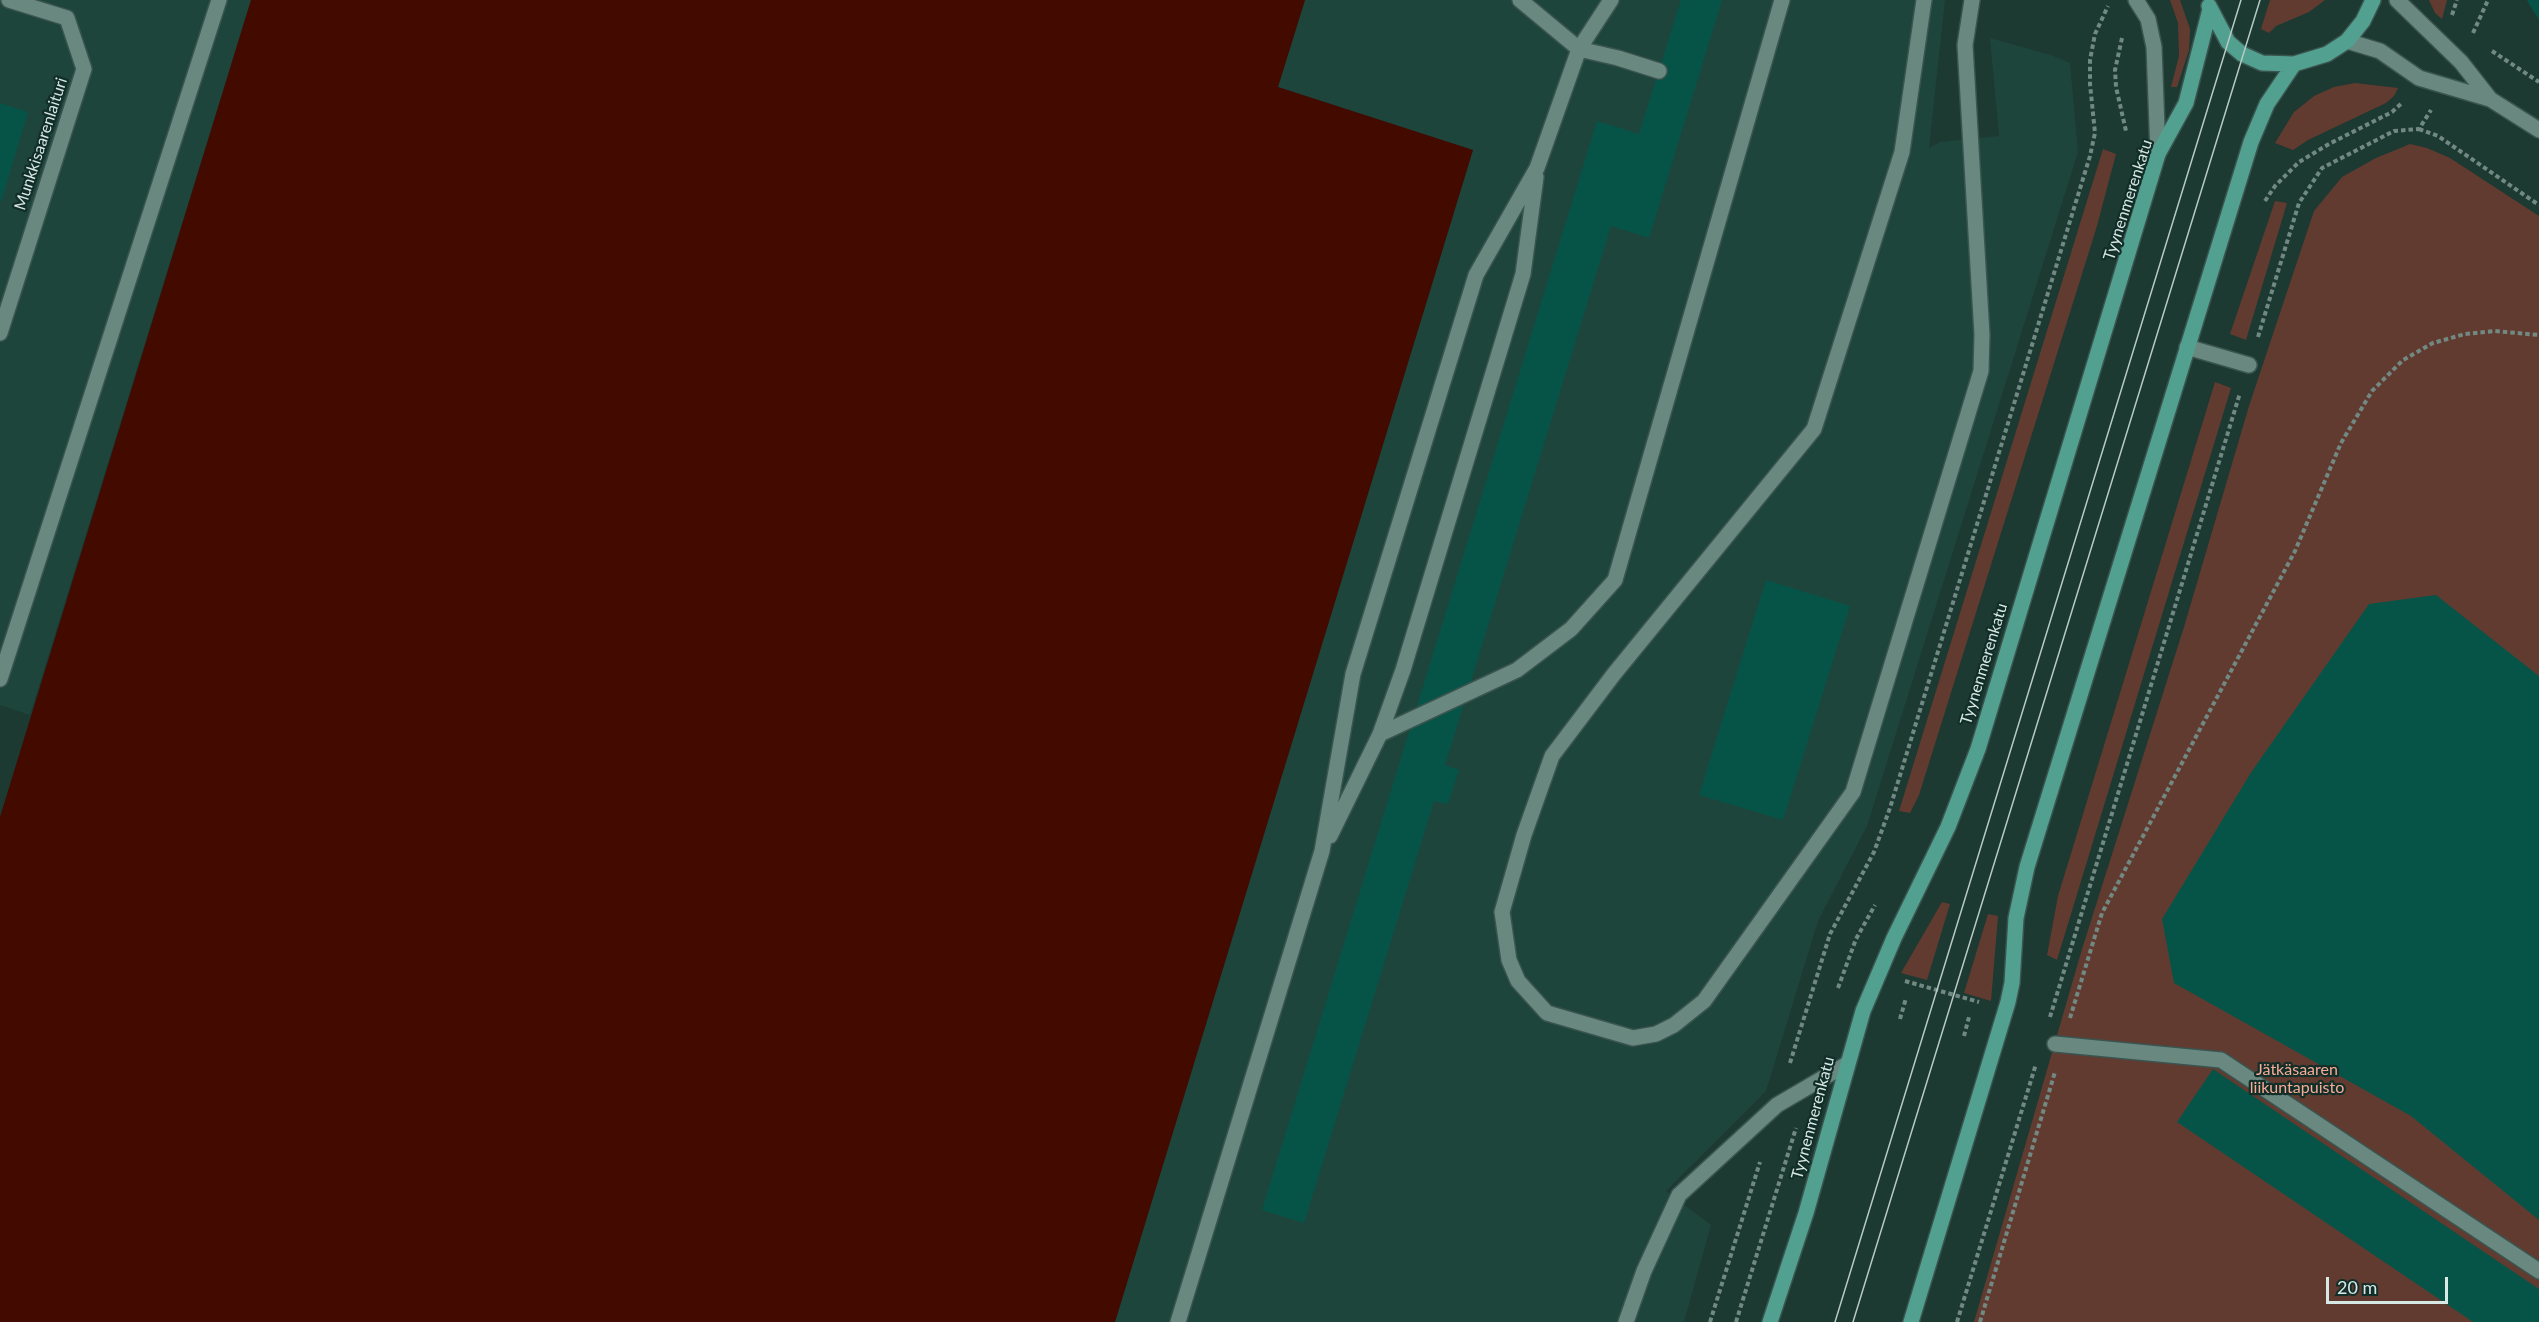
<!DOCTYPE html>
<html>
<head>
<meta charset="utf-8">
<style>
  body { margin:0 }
  #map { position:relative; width:2539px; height:1322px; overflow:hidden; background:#1c3932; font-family:Lato,sans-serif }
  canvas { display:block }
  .scale { position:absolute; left:2326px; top:1277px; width:122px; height:27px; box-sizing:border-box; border:3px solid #d8e8e4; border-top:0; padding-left:8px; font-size:18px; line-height:21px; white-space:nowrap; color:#d8e8e4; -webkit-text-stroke:4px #122e28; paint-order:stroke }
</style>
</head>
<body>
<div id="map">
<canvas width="2539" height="1322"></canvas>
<div class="scale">20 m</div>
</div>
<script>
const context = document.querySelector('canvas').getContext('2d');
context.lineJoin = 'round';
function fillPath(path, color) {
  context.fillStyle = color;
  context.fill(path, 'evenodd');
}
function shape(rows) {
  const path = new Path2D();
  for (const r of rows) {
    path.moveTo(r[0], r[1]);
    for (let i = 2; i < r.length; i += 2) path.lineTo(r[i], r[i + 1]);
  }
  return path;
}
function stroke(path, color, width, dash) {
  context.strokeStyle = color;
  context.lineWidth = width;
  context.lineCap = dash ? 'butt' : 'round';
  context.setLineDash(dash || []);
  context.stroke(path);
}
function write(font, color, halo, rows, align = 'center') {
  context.font = font + ' Lato,sans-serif';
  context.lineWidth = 4.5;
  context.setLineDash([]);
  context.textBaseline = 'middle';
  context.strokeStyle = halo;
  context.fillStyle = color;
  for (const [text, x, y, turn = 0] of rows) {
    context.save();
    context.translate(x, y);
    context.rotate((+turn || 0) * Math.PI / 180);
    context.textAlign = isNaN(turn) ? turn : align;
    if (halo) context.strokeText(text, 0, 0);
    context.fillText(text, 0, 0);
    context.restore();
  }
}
fillPath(shape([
  [0,0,251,0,30,715,0,705],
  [1305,0,1945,0,1929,148,1940,142,1999,136,1990,38,2051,55,2070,63,2078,152,1867,826,1818,921,1766,1091,1666,1191,1711,1225,1684,1322,1115,1322,1473,150,1278,87]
]), '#1e453c');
fillPath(shape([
  [2170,0,2180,0,2190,29,2189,50,2177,87,2171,87,2179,56,2178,23],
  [2270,0,2325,0,2309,12,2276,26,2269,33,2261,29],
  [2429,0,2447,0,2442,19,2435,13],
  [2355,83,2398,88,2394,96,2386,103,2308,140,2293,150,2275,143,2294,112,2314,96,2334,87],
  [2410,144,2427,148,2450,158,2539,216,2539,1322,1974,1322,2082,949,2184,627,2249,406,2314,211,2342,177,2376,158],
  [2103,149,2116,154,2097,226,1919,795,1910,813,1899,811],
  [2275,201,2287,203,2246,340,2230,334],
  [2215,382,2231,388,2057,960,2047,955,2058,896],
  [1942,902,1950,904,1927,980,1901,973],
  [1988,914,1998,916,1991,1001,1964,993]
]), '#623b30');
fillPath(shape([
  [251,0,1305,0,1278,87,1473,150,1115,1322,0,1322,0,817]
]), '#430a00');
fillPath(shape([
  [1681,0,1722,0,1649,238,1611,226,1445,765,1459,770,1448,804,1434,801,1304,1223,1262,1210,1597,121,1639,134],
  [2527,0,2539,0,2539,20,2529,4],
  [0,103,28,112,1,202,0,201],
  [1766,580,1850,606,1783,820,1699,795],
  [2436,595,2539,676,2539,1220,2411,1116,2174,983,2162,919,2252,771,2369,604],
  [2213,1069,2539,1289,2539,1322,2473,1322,2177,1122]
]), '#065448');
const minor = shape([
  [1520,0,1579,49,1618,58,1659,71],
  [1924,0,1902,152,1814,429,1614,674,1552,756,1524,835,1502,912,1509,960,1518,981,1547,1013,1633,1038,1656,1034,1674,1025,1704,1001,1853,792,1981,371,1982,335,1965,45,1972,0],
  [2136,0,2148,19,2154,47,2158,154],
  [2397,0,2461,62,2490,99],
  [2347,41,2380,51,2419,78,2490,99,2539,130],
  [0,333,84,69,67,18,9,0],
  [2187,347,2249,365],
  [0,679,219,0],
  [1380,734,1517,670,1571,629,1615,580,1782,0],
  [1330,836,1380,734,1403,670,1523,274,1536,177],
  [2055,1044,2221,1060,2539,1271],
  [1178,1322,1322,851,1353,674,1476,275,1537,168,1579,49,1611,0],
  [1626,1322,1644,1271,1679,1195,1777,1105,1847,1064]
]);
const major = shape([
  [2209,6,2228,42,2242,54,2262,63,2294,64,2327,54,2347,41,2363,21,2373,0],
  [1770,1322,1806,1213,1863,1011,1894,938,1948,827,1978,749,2158,154,2186,103,2210,9],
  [1911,1322,2008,1002,2012,983,2016,918,2027,867,2251,142,2267,104,2294,64]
]);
stroke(minor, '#3a544f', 18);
stroke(major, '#3a544f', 18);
stroke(shape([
  [2452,15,2457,0],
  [2473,33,2488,0],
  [2122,38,2115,70,2116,87,2126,131],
  [2492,51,2539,82],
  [2419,129,2438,136,2539,205],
  [2265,201,2275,186,2299,162,2329,144,2392,112,2403,102],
  [2258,337,2299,203,2322,168,2394,131,2419,129,2431,110],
  [1905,981,1979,1002],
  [1838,988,1856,939,1875,905],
  [2050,1017,2240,393],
  [2070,1018,2102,913,2295,551,2341,443,2372,391,2403,360,2433,343,2465,334,2495,331,2539,335],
  [1900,1019,1906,998],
  [1964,1036,1969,1017],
  [1790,1063,1830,934,1874,852,1890,808,2090,156,2095,133,2090,84,2090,60,2095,34,2108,6],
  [1710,1322,1760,1162],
  [1736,1322,1796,1128],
  [1957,1322,2036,1064],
  [1980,1322,2055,1072]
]), '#728983', 4, [4.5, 3]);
stroke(minor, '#698880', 15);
stroke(major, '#52a190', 15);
stroke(shape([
  [1835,1322,2241,0],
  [1853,1322,2260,0]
]), '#b8cac5', 1.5);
write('16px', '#d8e8e4', '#122e28', [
  ["Munkkisaarenlaituri",41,144,-72],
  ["Tyynenmerenkatu",2128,200,-72],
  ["Tyynenmerenkatu",1984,664,-73],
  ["Tyynenmerenkatu",1813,1118,-75]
]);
write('16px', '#f8ab96', '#122e28', [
  ["Jätkäsaaren",2297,1070],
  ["liikuntapuisto",2297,1088]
]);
</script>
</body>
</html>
